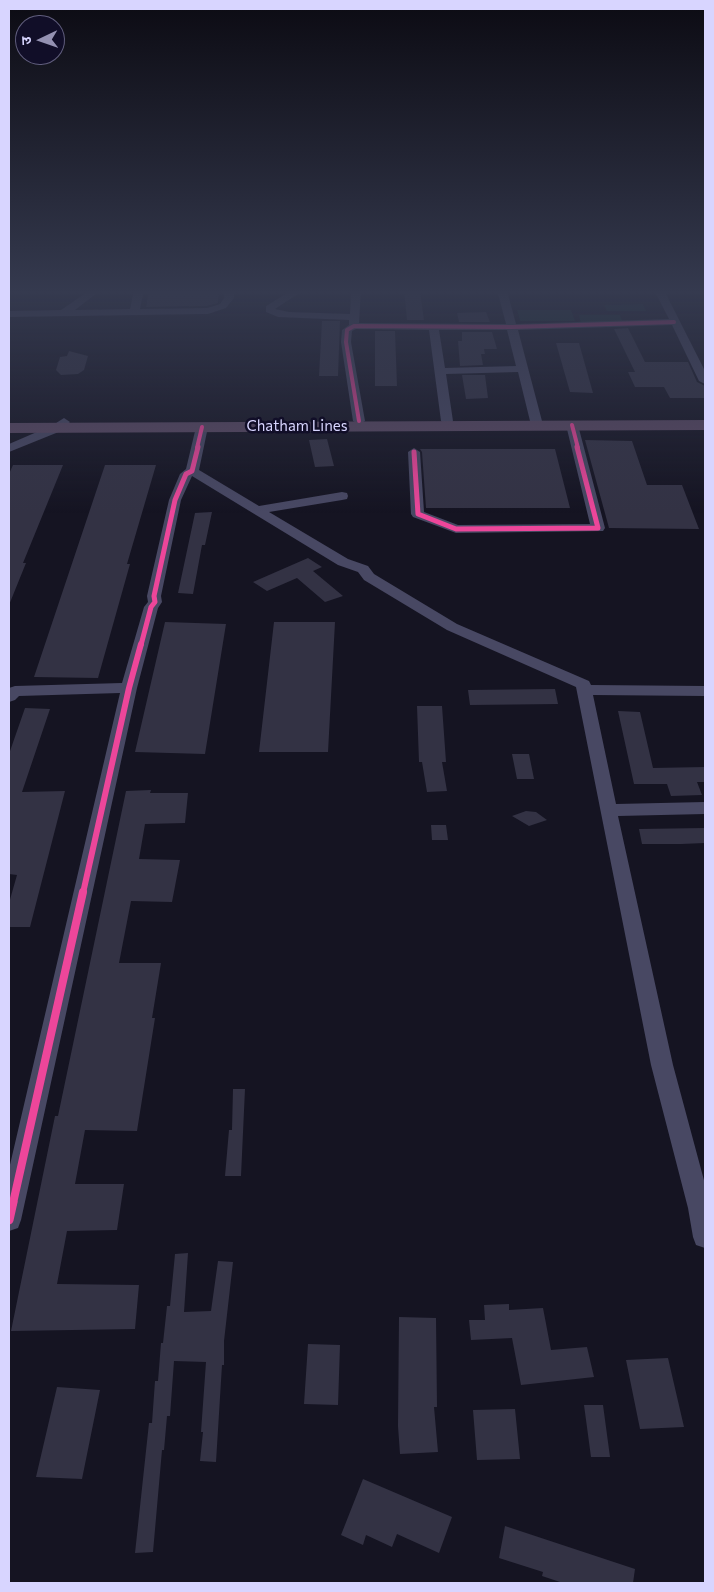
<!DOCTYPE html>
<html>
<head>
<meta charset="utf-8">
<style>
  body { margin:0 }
  #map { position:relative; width:714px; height:1592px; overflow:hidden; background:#151422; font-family:Commissioner,"Noto Sans Devanagari",sans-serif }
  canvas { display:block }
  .frame { position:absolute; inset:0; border:10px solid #d8d5ff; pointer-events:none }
  .north { position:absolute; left:15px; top:15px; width:50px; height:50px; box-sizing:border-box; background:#110e28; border:1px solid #615e7e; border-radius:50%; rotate:267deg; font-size:14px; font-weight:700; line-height:20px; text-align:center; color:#d8d5ff }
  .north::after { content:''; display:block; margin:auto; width:18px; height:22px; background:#9491b2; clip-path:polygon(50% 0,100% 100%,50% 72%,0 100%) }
</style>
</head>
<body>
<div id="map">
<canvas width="714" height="1592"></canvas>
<div class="frame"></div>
<div class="north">उ</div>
</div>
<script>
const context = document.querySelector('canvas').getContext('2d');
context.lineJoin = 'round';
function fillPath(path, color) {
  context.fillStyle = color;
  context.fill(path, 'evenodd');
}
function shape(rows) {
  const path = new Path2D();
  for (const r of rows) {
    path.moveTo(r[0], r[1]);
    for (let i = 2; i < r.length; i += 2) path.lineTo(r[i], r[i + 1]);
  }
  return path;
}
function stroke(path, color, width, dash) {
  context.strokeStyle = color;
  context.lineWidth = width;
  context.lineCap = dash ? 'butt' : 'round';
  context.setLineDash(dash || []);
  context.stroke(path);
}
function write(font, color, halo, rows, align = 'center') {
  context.font = font + ' Commissioner,sans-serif';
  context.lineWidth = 5;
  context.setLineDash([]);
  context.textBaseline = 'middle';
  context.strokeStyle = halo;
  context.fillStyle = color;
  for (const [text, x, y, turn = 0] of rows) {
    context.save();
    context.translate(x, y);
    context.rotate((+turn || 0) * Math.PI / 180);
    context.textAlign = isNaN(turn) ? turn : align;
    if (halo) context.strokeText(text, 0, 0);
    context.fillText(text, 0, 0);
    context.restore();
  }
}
fillPath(shape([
  [643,304,646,311,607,311,604,305],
  [517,310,571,310,575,321,520,321],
  [579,315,620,315,623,324,581,324]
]), '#112f2e');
fillPath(shape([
  [149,290,219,290,218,303,207,306,146,307],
  [404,290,420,290,424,320,407,320],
  [486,312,490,322,459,322,457,313],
  [322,321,340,321,338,376,319,376],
  [628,328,645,362,688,362,697,382,705,386,705,398,670,398,664,387,635,387,628,372,635,372,614,329],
  [375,331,395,331,397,386,375,386],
  [462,332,492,332,497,349,484,349,485,354,481,354,483,365,460,366,458,341,462,341],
  [556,343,579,343,593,393,570,392],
  [69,351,88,356,84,370,78,374,61,375,56,370,60,357,67,356],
  [462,375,485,375,488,398,466,399],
  [327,439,334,466,315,467,309,440],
  [585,440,632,441,647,485,682,485,699,529,609,528],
  [420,449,555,449,570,508,426,508,422,452],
  [13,465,63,465,23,563,26,563,9,605,9,474],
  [105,465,156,465,127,564,130,564,98,678,34,677],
  [212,512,205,545,202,545,193,594,178,593,195,513],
  [308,558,322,567,313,571,343,596,325,602,297,578,267,591,253,582],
  [165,622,226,624,205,754,135,752],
  [274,622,335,622,328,752,259,752],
  [555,689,558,704,470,705,468,690],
  [417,706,442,706,446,762,442,762,447,791,427,792,422,762,419,762],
  [25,708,50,709,22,792,65,791,30,927,9,927,9,903,17,875,9,874,9,754],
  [618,711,640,712,653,768,705,767,705,782,697,782,702,795,671,796,667,784,634,784],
  [512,754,529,754,534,779,517,779],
  [151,790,150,793,188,793,185,823,145,824,139,859,180,860,172,902,131,901,119,963,161,963,152,1018,155,1018,137,1131,85,1130,75,1184,124,1184,117,1230,67,1231,57,1284,139,1285,135,1329,11,1331,55,1116,58,1116,126,791],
  [526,811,536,812,547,820,529,826,512,816],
  [431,825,446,825,448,840,432,840],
  [705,828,705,843,681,844,642,844,639,829],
  [233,1089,245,1089,241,1176,225,1176,229,1130,232,1130],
  [188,1253,184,1312,211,1311,218,1261,233,1262,224,1341,224,1365,222,1365,216,1462,200,1461,203,1432,201,1432,206,1362,174,1361,170,1416,167,1416,164,1450,162,1450,153,1552,135,1553,149,1423,152,1423,155,1381,158,1381,161,1343,163,1343,167,1306,170,1306,175,1254],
  [509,1304,509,1310,543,1308,551,1350,587,1347,594,1377,521,1385,512,1338,471,1340,469,1320,485,1320,484,1305],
  [399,1317,436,1318,437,1407,434,1407,438,1452,400,1454,398,1426],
  [308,1344,340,1345,338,1405,304,1404],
  [668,1358,684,1427,640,1429,626,1360],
  [57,1387,100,1390,82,1479,36,1477],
  [584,1405,603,1405,610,1457,591,1457],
  [515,1409,520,1459,477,1460,473,1410],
  [363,1479,452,1517,439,1553,397,1534,392,1547,366,1535,363,1545,341,1535],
  [505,1526,635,1569,633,1583,563,1583,542,1576,543,1572,499,1558]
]), '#333244');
fillPath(shape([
  [90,290,101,290,75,310,130,309,134,290,144,290,140,309,207,308,220,304,224,298,224,290,234,290,234,298,226,308,208,314,9,317,9,311,61,310,90,290],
  [292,290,304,290,275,309,289,312,350,314,351,290,361,290,359,323,506,324,497,290,507,290,516,324,669,319,654,290,664,290,705,371,705,384,699,381,672,325,518,330,542,421,540,423,536,425,530,421,518,372,446,374,453,421,447,425,441,421,429,330,356,329,352,331,351,342,365,421,359,425,353,421,341,342,342,330,349,325,349,320,278,317,266,312,266,306,292,290],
  [439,330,507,330,516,366,445,368,439,330],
  [64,418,70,422,61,431,9,452,9,444,53,425,64,418],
  [572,421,578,425,605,528,603,531,456,533,413,517,411,514,408,452,414,448,420,452,424,512,458,525,590,524,566,425,572,421],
  [202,423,208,427,199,470,259,506,342,492,347,493,348,496,347,499,342,500,269,512,348,559,368,566,374,574,457,624,589,681,591,685,705,686,705,696,593,695,616,804,705,802,705,814,618,816,673,1065,705,1184,705,1248,696,1245,693,1237,688,1208,651,1065,576,687,447,630,364,580,358,572,338,565,192,476,181,500,161,596,162,602,158,608,137,688,21,1220,18,1228,9,1231,9,1169,120,693,19,696,15,700,9,702,9,688,15,686,122,683,144,607,148,602,147,596,169,500,180,474,186,469,196,427,202,423]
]), '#484863');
fillPath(shape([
  [705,420,705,430,9,433,9,423,705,420]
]), '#5b4963');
stroke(shape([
  [359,421,346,342,347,330,354,326,512,327,674,322],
  [572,425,578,448],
  [197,448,202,427]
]), '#ed469a', 4);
stroke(shape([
  [414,452,418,514,456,529,598,528,577,447],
  [141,645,151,607,155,602,154,596,175,500,186,474,192,471,198,447]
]), '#ed469a', 5);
stroke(shape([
  [83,893,129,688,141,644]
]), '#ed469a', 6);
stroke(shape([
  [13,1203,83,892]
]), '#ed469a', 8);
stroke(shape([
  [9,1220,13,1202]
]), '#ed469a', 9);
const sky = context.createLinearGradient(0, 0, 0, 513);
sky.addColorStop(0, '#0c0b13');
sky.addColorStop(0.57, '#353a4f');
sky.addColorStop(1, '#353a4f00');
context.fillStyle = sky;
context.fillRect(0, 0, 714, 513);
write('15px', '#d8d5ff', '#110e28', [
  ["Chatham Lines",297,426]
]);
</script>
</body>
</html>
